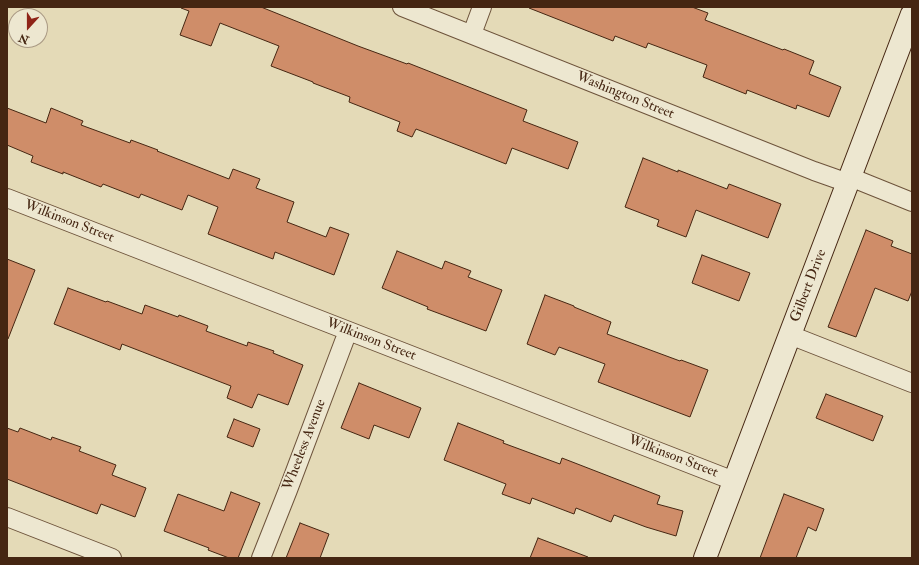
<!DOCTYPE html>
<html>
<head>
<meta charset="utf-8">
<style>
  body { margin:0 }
  #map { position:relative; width:919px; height:565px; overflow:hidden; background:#e4dab7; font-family:"IM FELL Double Pica",serif }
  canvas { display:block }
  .frame { position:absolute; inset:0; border:8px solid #452612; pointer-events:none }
  .north { position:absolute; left:8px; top:8px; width:40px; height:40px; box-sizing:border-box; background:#ede7d0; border:1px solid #aa9a84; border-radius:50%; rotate:201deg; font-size:11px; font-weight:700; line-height:16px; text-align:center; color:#452612 }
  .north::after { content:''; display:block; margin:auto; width:14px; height:18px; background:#8f2418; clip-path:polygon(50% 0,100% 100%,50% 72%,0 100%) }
</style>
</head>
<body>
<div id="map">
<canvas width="919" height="565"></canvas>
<div class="frame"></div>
<div class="north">N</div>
</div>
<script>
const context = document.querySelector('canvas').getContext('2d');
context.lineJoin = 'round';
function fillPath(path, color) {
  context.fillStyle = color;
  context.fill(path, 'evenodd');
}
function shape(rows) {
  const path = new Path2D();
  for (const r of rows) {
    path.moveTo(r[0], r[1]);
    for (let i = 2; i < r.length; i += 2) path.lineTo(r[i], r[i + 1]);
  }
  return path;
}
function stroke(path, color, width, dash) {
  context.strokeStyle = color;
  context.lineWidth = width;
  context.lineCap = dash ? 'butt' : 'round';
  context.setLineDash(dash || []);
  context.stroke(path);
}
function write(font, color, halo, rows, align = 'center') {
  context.font = font + ' "IM FELL Double Pica",serif';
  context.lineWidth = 3;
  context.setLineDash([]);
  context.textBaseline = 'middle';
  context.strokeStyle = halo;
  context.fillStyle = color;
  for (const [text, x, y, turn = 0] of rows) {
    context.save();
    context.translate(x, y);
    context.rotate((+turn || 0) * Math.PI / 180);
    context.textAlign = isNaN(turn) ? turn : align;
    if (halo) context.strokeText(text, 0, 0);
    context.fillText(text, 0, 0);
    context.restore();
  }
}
const building = shape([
  [181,7,261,7,358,46,407,64,408,63,527,110,523,121,578,142,568,169,512,148,506,164,416,129,412,137,397,131,400,122,349,102,350,97,313,83,313,82,271,66,279,46,220,23,211,46,180,35,189,11,181,8,181,7],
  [529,7,692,7,708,13,705,20,783,50,784,49,814,61,809,74,841,87,829,117,797,105,796,109,747,90,746,94,703,77,707,65,648,43,646,48,615,36,613,41,529,8,529,7],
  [7,108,46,123,51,108,83,121,81,125,130,143,131,140,158,150,157,151,229,179,233,169,260,179,256,188,294,202,287,222,326,237,330,227,349,234,334,275,275,252,273,259,208,234,218,207,188,195,182,210,141,194,139,198,103,184,101,187,63,172,63,174,31,162,33,156,7,145,7,108],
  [643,158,678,172,678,170,727,189,729,184,781,204,768,238,696,210,686,237,657,226,659,220,625,207,643,158],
  [866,230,893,241,891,246,912,254,912,291,908,301,875,288,856,337,828,327,866,230],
  [397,251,442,269,445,261,471,271,468,277,502,290,486,331,427,309,428,307,382,288,397,251],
  [702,255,750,273,739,301,692,283,702,255],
  [7,259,35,270,8,339,7,338,7,259],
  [68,288,106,302,107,301,142,314,145,305,178,317,179,315,208,326,206,331,247,346,248,342,274,351,273,353,303,365,288,405,258,394,252,408,227,398,231,386,122,344,120,350,54,324,68,288],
  [545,295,574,306,574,307,611,322,607,334,680,361,681,360,708,370,690,417,598,382,605,364,559,347,555,355,527,344,545,295],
  [359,383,421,408,409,438,374,425,369,439,341,428,359,383],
  [826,394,883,416,873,441,816,418,826,394],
  [234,419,260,429,253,447,227,437,234,419],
  [458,423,504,441,503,443,560,464,562,458,660,496,657,504,683,511,676,536,646,527,614,515,611,522,576,508,574,514,532,498,530,504,502,494,506,484,444,460,458,423],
  [7,428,18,432,20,428,51,440,52,437,81,447,79,451,116,465,112,475,146,488,135,517,101,504,97,514,7,479,7,428],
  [231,492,260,503,238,558,229,558,208,550,209,548,164,531,178,494,224,511,231,492],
  [784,494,824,509,816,531,808,527,796,558,760,558,784,494],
  [300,523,329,534,320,558,286,558,300,523],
  [538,538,588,557,587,558,530,558,538,538]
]);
fillPath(building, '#cf8d69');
stroke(building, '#452612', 1);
const street = shape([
  [402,7,814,171,848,183],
  [472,34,482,7],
  [850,177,912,202],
  [7,198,734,481],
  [790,335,912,383],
  [7,517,112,558],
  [261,558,288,490,348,331]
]);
const secondary = shape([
  [705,558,912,14]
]);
stroke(street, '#6d533b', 20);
stroke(secondary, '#452612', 24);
stroke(street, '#ede7d0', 18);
stroke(secondary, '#ede7d0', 22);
write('14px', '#452612', '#ede7d0', [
  ["Washington Street",625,96,22],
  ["Wilkinson Street",69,222,21],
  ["Gilbert Drive",809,286,-69],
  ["Wilkinson Street",371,340,21],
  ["Wheeless Avenue",305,445,-69],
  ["Wilkinson Street",673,457,21]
]);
</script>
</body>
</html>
